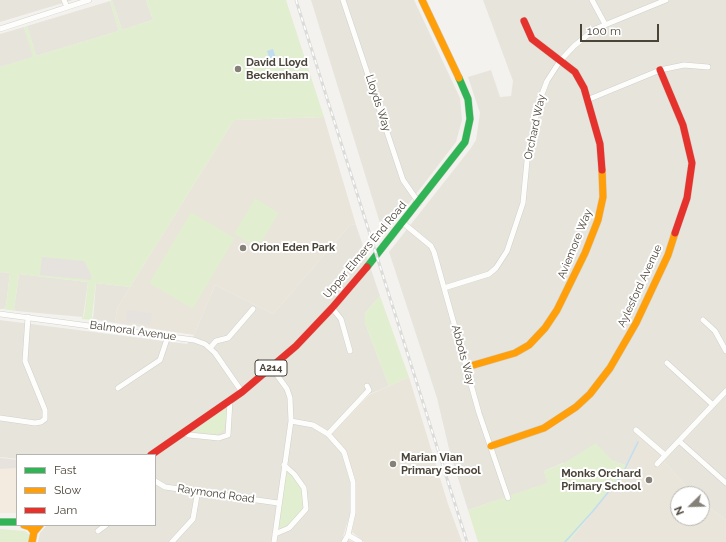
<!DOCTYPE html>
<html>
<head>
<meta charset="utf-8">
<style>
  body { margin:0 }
  #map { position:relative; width:726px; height:542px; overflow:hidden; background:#f4f2ee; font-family:Raleway,sans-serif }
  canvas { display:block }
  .legend { position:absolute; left:16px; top:454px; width:140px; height:72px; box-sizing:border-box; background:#fff; border:1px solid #b7b4b0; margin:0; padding:5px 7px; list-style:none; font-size:12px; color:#4b4439 }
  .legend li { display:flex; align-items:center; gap:8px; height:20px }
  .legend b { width:20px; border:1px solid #b7b4b0 }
  .north { position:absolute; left:670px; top:486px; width:40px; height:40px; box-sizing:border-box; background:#fff; border:1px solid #b7b4b0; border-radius:50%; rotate:247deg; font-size:11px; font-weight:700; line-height:16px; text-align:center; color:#4b4439 }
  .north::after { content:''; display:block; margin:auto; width:14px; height:18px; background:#868178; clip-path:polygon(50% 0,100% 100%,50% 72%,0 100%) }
  .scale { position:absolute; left:580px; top:24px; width:79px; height:18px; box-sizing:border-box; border:2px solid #4b4439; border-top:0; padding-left:5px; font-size:12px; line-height:14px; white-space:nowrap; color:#4b4439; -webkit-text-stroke:3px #fff; paint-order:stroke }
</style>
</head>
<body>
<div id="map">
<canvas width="726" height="542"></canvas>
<ul class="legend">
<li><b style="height:5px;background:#30b455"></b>Fast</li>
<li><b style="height:5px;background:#ff9f0a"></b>Slow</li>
<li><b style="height:5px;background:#e5322d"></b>Jam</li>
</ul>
<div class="north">N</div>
<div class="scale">100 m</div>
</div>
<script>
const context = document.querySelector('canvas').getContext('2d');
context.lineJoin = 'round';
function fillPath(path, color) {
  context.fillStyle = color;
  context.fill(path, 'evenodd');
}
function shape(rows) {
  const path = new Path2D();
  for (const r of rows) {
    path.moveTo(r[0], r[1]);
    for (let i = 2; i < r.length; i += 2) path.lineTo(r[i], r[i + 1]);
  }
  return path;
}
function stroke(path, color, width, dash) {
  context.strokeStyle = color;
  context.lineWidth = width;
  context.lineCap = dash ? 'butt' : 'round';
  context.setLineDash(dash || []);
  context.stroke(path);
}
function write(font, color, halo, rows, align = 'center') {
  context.font = font + ' Raleway,sans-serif';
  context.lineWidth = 4;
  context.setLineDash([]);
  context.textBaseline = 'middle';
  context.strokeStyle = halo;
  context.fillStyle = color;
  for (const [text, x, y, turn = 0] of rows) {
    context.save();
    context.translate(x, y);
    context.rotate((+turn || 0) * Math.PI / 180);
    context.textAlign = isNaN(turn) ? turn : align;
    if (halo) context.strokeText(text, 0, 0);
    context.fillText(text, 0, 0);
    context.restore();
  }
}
fillPath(shape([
  [0,0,73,0,0,22],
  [112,0,146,0,153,20,122,30],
  [311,0,414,0,460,98,462,120,456,142,384,236],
  [483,0,726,0,726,520,702,502,702,494,693,494,662,459,639,439,628,466,613,461,563,463,544,471,548,483,468,510,450,453,437,398,389,252,471,148,476,140,480,113,468,77,491,70,500,97,511,96,513,81],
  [110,1,119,31,36,56,27,26],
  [24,27,34,57,0,67,0,34],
  [351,224,356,225,380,296,365,313,365,323,389,386,358,399,326,435,341,452,350,482,351,510,343,537,353,542,38,542,40,533,47,525,155,525,155,455,17,455,17,459,0,457,0,320,187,344,194,335,215,285,273,314],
  [0,272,10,273,6,306,3,309,0,309],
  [19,274,88,282,83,317,16,311,14,308],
  [96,283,130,287,117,309,115,323,93,319]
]), '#e7e4dc');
fillPath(shape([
  [0,457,17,459,17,513,0,513]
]), '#f3ebdf');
fillPath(shape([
  [324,117,356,225,351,224,273,314,215,285,194,335,115,323,117,309,130,287,234,120],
  [409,377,448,504,462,542,364,542,352,532,356,513,355,478,344,450,331,435,369,395],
  [639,438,662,459,693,494,678,494,678,518,702,518,702,502,726,520,726,542,569,542,628,466]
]), '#eae5da');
fillPath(shape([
  [112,0,122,30,153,20,146,0,286,0,324,117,234,120,130,287,96,283,92,316,94,320,81,319,84,316,88,282,19,274,14,308,16,311,3,309,6,306,10,273,0,272,0,67,33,57,24,27,27,26,36,56,119,31,110,1],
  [255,198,279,213,258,248,234,234],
  [191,212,235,238,193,309,149,283],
  [380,296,409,377,389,386,365,323,365,313],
  [228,406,224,430,219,434,192,432],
  [596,443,613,461,628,466,569,542,478,542,468,510,547,483,544,471,564,463],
  [284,465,304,488,306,509,289,528,275,534],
  [0,529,25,531,30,535,29,542,0,542]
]), '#e1eecf');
fillPath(shape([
  [42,257,84,261,91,275,91,280,40,275],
  [127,310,152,313,150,326,126,322],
  [0,458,17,460,17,468,0,469]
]), '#e6e3df');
fillPath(shape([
  [273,49,278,64,272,66,267,51]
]), '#c0ddf1');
stroke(shape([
  [565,542,593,511,622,475,638,442]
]), '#c0ddf1', 1.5);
const street = shape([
  [64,0,67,7],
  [343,0,403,180,419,203],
  [592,0,605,24],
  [0,29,89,0],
  [587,100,660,70,684,65,708,67],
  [403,223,431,246,434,252,479,413,508,498],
  [444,288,489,274,496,268,507,251,523,203,527,161,539,102,547,81,560,61,574,46,595,29,666,0],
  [332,308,341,319,350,351],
  [0,314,194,340,205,344,215,353,242,392],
  [703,320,715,331,726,351],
  [210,348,216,341,228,338,253,309],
  [667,363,713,405],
  [272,368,287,389,290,398,291,421,274,542],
  [118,388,160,360,168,336],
  [0,418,35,423,41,422,45,419,45,410,25,361,28,317],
  [291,421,313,425,328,434,344,452,353,482,353,513,348,535,344,542],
  [636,430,665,455],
  [184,432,189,435,219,438,228,435,230,400],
  [328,434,369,390,367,386],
  [679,441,726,483],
  [657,464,726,391],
  [155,481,165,487,278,503],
  [98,531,106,525],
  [275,534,289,528,306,509,304,488,294,474,284,465],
  [348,535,360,542],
  [172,542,193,519,198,490]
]);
const fast = shape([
  [367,267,465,142,470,119,468,99,459,78],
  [0,522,17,522]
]);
const slow = shape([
  [422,0,459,78],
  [467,367,515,353,529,345,545,328,557,310,585,253,598,220,603,197,602,170],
  [491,446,544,428,576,407,590,394,610,368,636,323,668,255,675,233],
  [24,525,30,527,34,532],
  [32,542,34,532,40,525]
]);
const jam = shape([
  [524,21,532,39,575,72,584,88,600,144,602,170],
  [660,70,683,125,692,163,687,198,675,233],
  [151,455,242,392,296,346,332,308,367,267]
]);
stroke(street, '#d2d0cb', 6);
stroke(fast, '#d3cfc5', 8);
stroke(slow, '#d3cfc5', 8);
stroke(jam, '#d3cfc5', 8);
stroke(street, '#fdfdfc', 5);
stroke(fast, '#30b455', 7);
stroke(slow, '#ff9f0a', 7);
stroke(jam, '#e5322d', 7);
const rail = shape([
  [296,0,467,542]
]);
stroke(rail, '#dbdbda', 3);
stroke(rail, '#fff', 1.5, [4.5]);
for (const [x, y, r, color] of [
  [238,69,4,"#868178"],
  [243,248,4,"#868178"],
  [393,464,4,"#868178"],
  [649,480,4,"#868178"]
]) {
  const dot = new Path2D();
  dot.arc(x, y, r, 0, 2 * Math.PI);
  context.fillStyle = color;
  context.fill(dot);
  stroke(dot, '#fff', 1.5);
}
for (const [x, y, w] of [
  [271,368,32]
]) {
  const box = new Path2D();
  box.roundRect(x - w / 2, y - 8, w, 16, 3);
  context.fillStyle = '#fff';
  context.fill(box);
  stroke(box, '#4b4439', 1);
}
write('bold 10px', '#4b4439', null, [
  ["A214",271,368]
]);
write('bold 11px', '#4b4439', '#fff', [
  ["David Lloyd",246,63],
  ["Beckenham",246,76],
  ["Orion Eden Park",251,248],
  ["Marian Vian",401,458],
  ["Primary School",401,471],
  ["Monks Orchard",641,474,"right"],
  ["Primary School",641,487,"right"]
], 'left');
write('11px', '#4b4439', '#fff', [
  ["Lloyds Way",378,103,72],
  ["Orchard Way",535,127,-78],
  ["Aviemore Way",575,244,-68],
  ["Upper Elmers End Road",365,250,-50],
  ["Aylesford Avenue",640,286,-65],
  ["Balmoral Avenue",133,331,8],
  ["Abbots Way",463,355,75],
  ["Raymond Road",216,494,8]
]);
</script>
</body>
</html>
